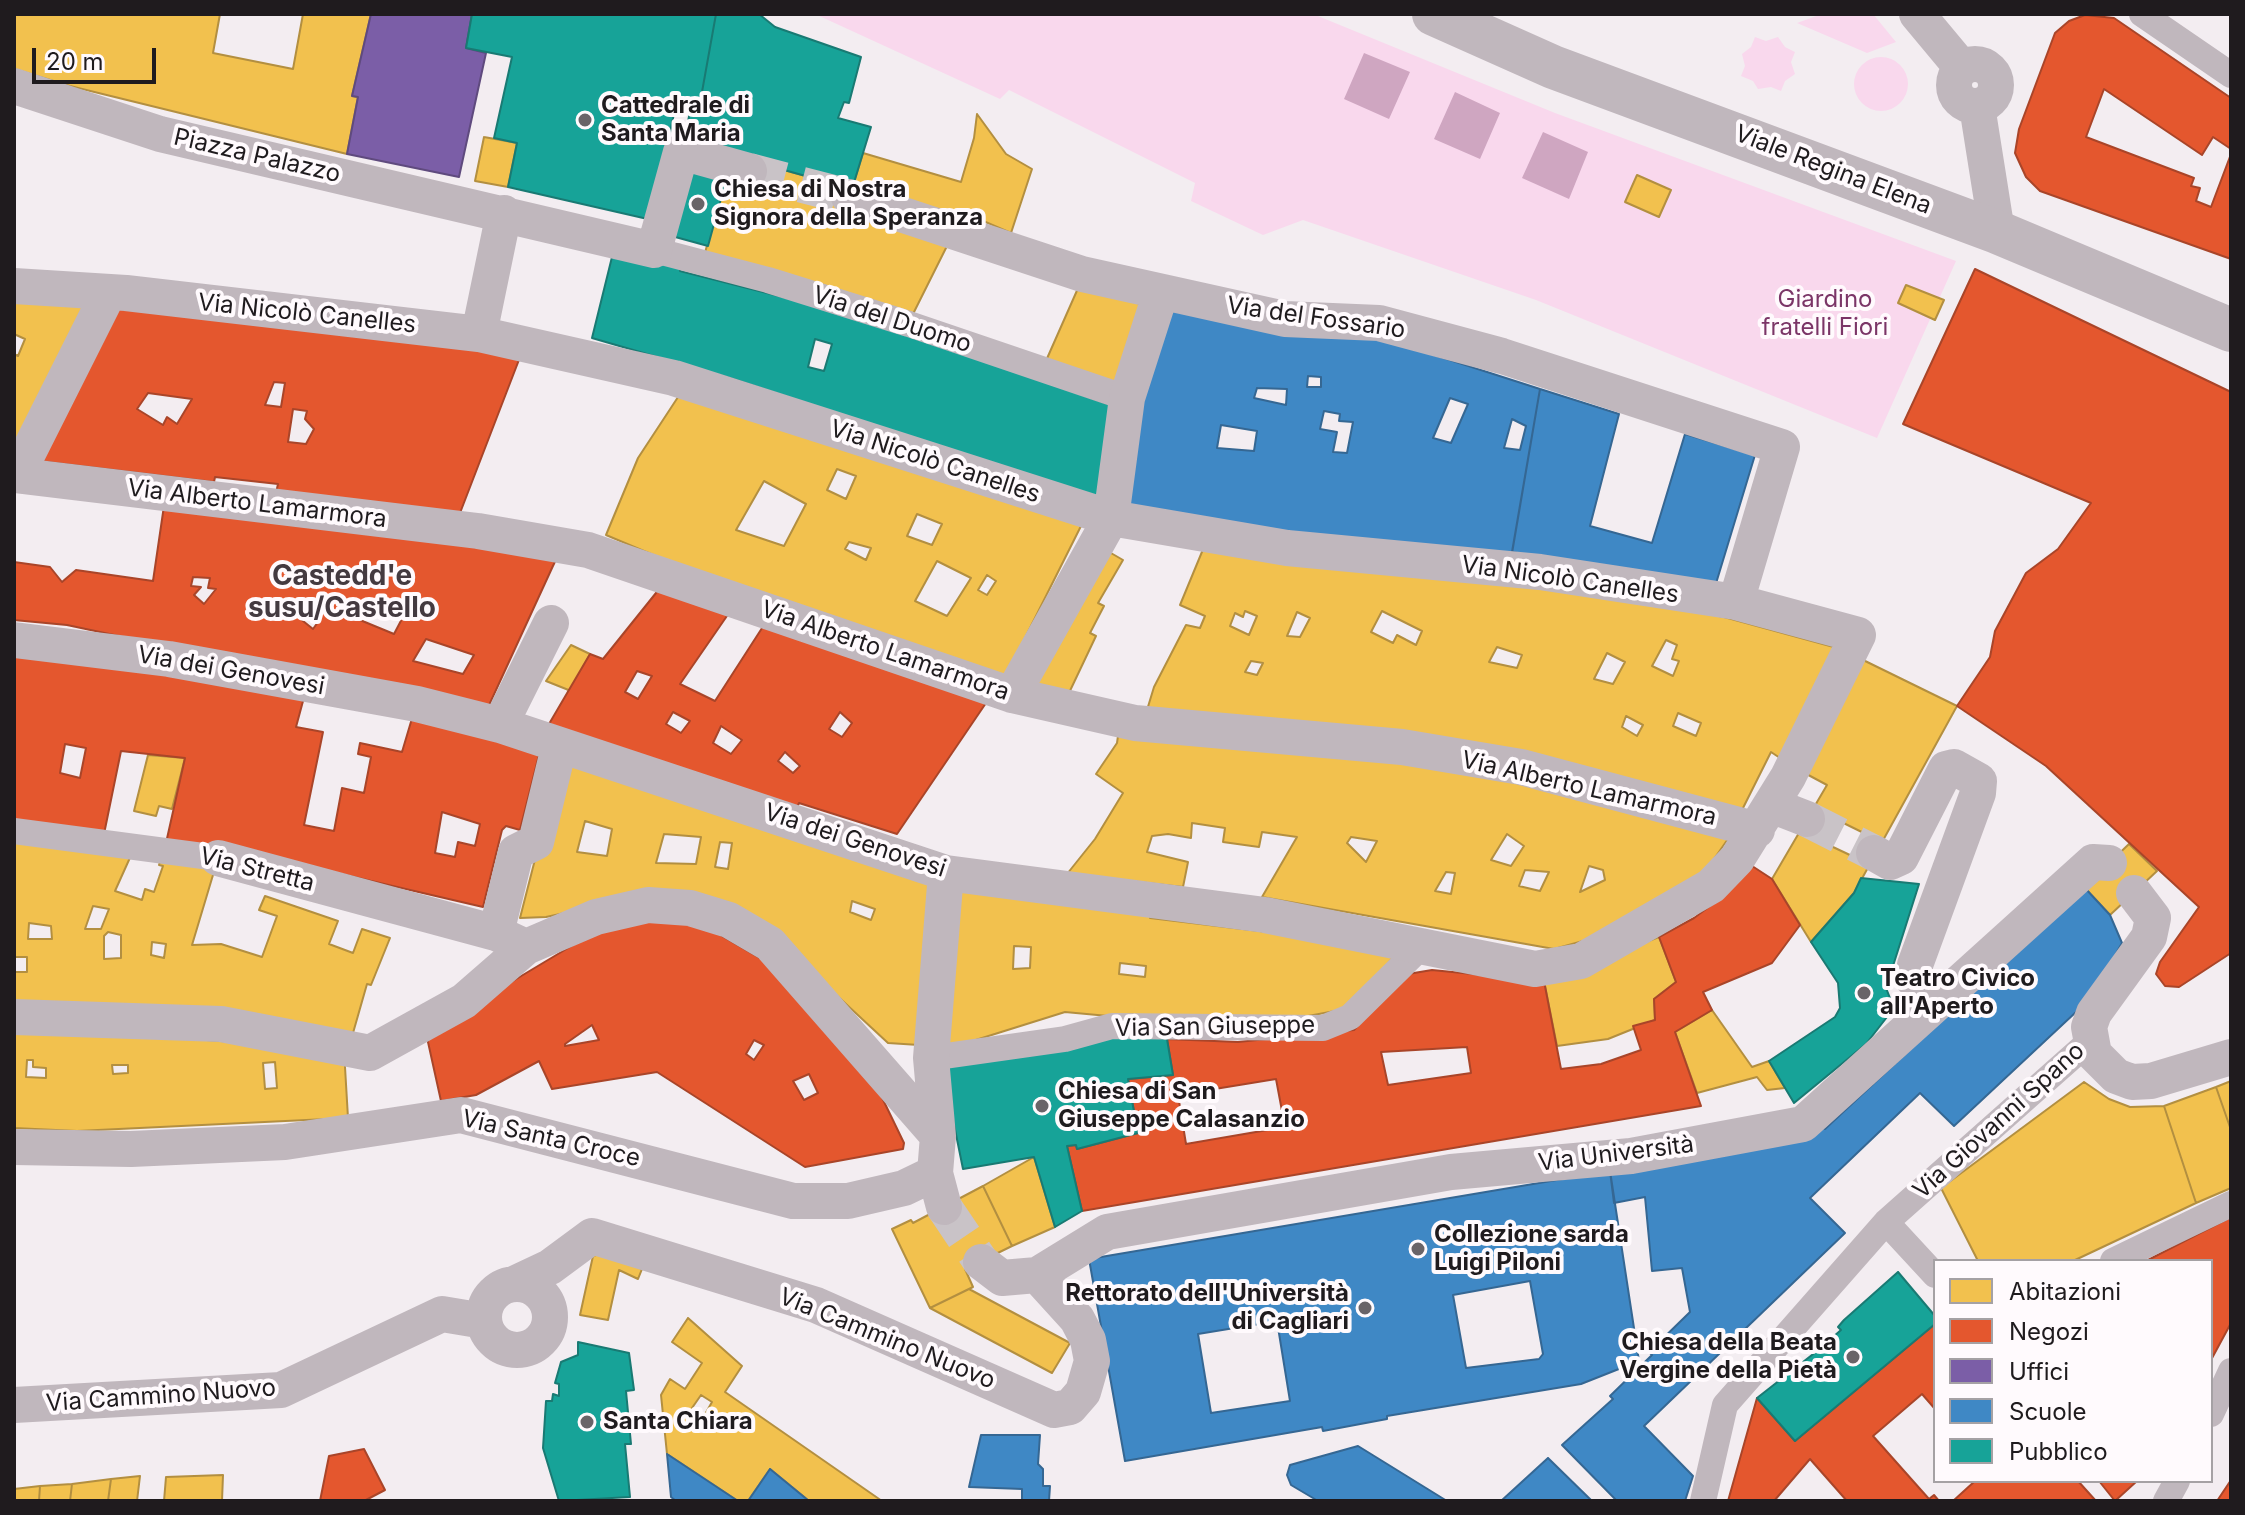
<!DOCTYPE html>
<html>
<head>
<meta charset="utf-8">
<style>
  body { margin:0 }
  #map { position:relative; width:2245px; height:1515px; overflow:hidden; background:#f3edf1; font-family:Inter,sans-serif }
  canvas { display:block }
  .frame { position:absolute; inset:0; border:16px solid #1f1b1e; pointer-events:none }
  .legend { position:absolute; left:1933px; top:1259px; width:280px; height:224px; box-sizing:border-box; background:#fffafd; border:2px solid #a5a1a4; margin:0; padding:10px 14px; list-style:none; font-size:24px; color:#1f1b1e }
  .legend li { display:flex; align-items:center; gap:16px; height:40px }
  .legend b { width:40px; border:2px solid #a5a1a4 }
  .scale { position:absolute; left:32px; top:48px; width:124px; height:36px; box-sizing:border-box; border:4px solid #1f1b1e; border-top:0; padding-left:10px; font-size:24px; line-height:28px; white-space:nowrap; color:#1f1b1e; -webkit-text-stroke:6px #fffafd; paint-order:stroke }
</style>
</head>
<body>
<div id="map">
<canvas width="2245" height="1515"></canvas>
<div class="frame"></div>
<ul class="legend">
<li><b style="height:22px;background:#f2c14e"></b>Abitazioni</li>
<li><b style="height:22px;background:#e4572e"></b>Negozi</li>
<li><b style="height:22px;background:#7b5ea7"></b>Uffici</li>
<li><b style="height:22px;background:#3f88c5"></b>Scuole</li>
<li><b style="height:22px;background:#17a398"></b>Pubblico</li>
</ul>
<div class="scale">20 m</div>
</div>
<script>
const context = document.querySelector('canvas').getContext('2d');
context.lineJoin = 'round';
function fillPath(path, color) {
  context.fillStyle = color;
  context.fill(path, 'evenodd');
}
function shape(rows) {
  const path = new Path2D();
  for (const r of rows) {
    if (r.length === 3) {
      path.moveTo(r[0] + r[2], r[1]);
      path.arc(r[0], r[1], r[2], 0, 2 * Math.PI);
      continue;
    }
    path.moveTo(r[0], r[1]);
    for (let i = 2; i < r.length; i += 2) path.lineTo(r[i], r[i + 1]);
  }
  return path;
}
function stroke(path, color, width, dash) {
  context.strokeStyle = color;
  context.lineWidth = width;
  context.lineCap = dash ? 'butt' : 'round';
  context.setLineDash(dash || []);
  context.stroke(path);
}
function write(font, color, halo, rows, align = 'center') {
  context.font = font + ' Inter,sans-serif';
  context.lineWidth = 8;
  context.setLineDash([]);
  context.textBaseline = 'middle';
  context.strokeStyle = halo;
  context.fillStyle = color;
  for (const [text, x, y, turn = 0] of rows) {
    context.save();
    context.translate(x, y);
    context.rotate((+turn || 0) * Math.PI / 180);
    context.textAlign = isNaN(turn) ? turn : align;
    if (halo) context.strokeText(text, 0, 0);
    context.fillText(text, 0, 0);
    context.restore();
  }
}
fillPath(shape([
  [815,14,1313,14,1555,113,1956,261,1877,438,1536,300,1303,220,1263,235,1191,201,1195,183,1009,90,1000,99],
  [1637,175,1671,191,1659,217,1626,202],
  [1822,14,1873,14,1896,42,1867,53,1797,23],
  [1755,37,1766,41,1778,37,1785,47,1795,52,1791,62,1795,74,1785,81,1781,91,1771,87,1758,89,1753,81,1741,76,1745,66,1742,54,1751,47],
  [1881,84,27]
]), '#f9d8ed');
fillPath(shape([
  [1364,53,1410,72,1389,119,1344,99],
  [1455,92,1500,113,1480,159,1434,139],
  [1543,132,1588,152,1569,199,1522,178]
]), '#cfa6c1');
const homes = shape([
  [14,14,220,14,213,53,293,69,303,14,371,14,352,96,358,97,347,154,70,86,14,69,14,14],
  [553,14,615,14,609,53,589,70,559,66,547,43,553,14],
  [977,114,1006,154,1032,169,1011,233,974,217,969,230,852,189,863,153,961,182,974,138,977,114],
  [484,137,517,143,508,187,475,181,484,137],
  [752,161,852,189,949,242,912,316,704,256,728,173,752,161],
  [1637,175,1671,190,1659,217,1625,202,1637,175],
  [1906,285,1944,300,1935,320,1898,303,1906,285],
  [1079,286,1144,305,1118,387,1045,363,1079,286],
  [14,297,88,304,14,451,14,354,18,356,25,339,14,334,14,297],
  [682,391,1084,520,1006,676,677,565,606,535,638,458,682,391],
  [837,469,856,476,846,499,827,490,837,469],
  [764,481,806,504,784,546,736,530,764,481],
  [917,514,942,524,932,545,907,536,917,514],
  [849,542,871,548,866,560,845,549,849,542],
  [937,561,971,578,947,616,915,601,937,561],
  [987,575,996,581,987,595,978,590,987,575],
  [1204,547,1578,588,1724,617,1841,649,1780,758,1771,752,1742,810,1147,710,1154,687,1186,625,1200,628,1205,616,1180,605,1204,547],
  [1245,611,1257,616,1249,635,1230,626,1235,613,1243,617,1245,611],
  [1382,611,1422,631,1416,645,1397,635,1393,643,1371,632,1382,611],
  [1297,612,1310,618,1300,637,1287,636,1297,612],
  [1666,640,1677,645,1672,659,1679,661,1673,676,1652,666,1666,640],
  [1497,647,1522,655,1517,668,1489,662,1497,647],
  [1607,653,1625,662,1613,684,1594,679,1607,653],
  [1251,661,1263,663,1257,675,1245,672,1251,661],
  [1678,713,1701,723,1696,736,1673,726,1678,713],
  [1626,716,1643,725,1637,736,1622,727,1626,716],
  [1104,549,1123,560,1098,603,1104,606,1090,633,1096,636,1068,695,1030,683,1104,549],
  [571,645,590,654,571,691,546,681,571,645],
  [1859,658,1957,706,1854,893,1811,942,1772,879,1827,785,1799,770,1859,658],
  [1119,729,1534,779,1730,836,1705,872,1583,941,1554,949,1262,897,1297,837,1262,832,1259,847,1223,842,1225,828,1192,823,1191,838,1168,834,1152,836,1147,852,1188,862,1183,887,1067,874,1095,839,1123,793,1096,774,1117,743,1119,729],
  [1507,834,1524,846,1511,866,1491,860,1507,834],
  [1351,837,1377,841,1366,862,1347,843,1351,837],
  [1589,866,1603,870,1605,880,1580,892,1589,866],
  [1525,870,1549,872,1540,891,1519,886,1525,870],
  [1446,872,1455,873,1451,894,1435,891,1446,872],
  [562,754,931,882,919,1045,888,1043,764,928,630,899,546,917,520,918,562,754],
  [585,821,612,829,607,856,577,852,585,821],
  [664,834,701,837,696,864,656,863,664,834],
  [720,842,732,843,728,869,715,867,720,842],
  [852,901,875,909,871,920,850,912,852,901],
  [148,755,185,758,172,809,159,806,156,816,134,811,148,755],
  [1813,808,1880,841,1869,864,1799,831,1813,808],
  [14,838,133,851,115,891,142,900,145,889,154,892,163,866,159,865,162,855,216,865,192,945,221,944,262,957,277,916,259,910,265,896,338,921,329,944,353,953,362,929,390,938,371,985,367,984,353,1033,14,1006,14,972,27,972,27,957,14,957,14,838],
  [93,906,109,909,101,929,85,929,93,906],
  [29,923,51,926,52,939,28,939,29,923],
  [108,932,121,935,121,958,104,959,104,936,108,932],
  [152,942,166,944,164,958,151,955,152,942],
  [2129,844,2157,871,2110,915,2084,887,2129,844],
  [958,886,1151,915,1150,918,1402,948,1346,1009,1308,1016,1162,1021,1065,1012,947,1049,958,886],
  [1014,946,1031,947,1030,968,1013,969,1014,946],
  [1120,963,1146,966,1145,977,1119,974,1120,963],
  [1659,937,1676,982,1654,999,1655,1020,1608,1039,1557,1046,1544,981,1659,937],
  [1712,1010,1752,1067,1769,1061,1785,1088,1767,1090,1757,1077,1697,1093,1675,1032,1712,1010],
  [14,1026,344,1050,348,1118,77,1131,14,1128,14,1026],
  [27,1060,33,1060,33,1067,46,1068,46,1078,26,1077,27,1060],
  [275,1062,277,1088,265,1089,263,1063,275,1062],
  [112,1065,128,1065,128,1073,113,1074,112,1065],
  [2231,1081,2231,1130,2216,1087,2231,1081],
  [2084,1082,2109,1099,2130,1107,2164,1106,2196,1203,2073,1261,1978,1261,1941,1188,2084,1082],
  [2216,1087,2231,1130,2231,1188,2196,1203,2164,1106,2216,1087],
  [1034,1157,1055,1227,1012,1246,983,1186,1034,1157],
  [983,1186,1012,1246,965,1269,973,1287,930,1308,892,1229,911,1220,913,1223,983,1186],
  [605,1252,642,1269,638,1279,619,1270,608,1320,580,1315,593,1256,605,1252],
  [969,1289,1070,1343,1052,1373,930,1308,969,1289],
  [688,1318,742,1366,725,1392,882,1501,809,1501,770,1469,748,1501,738,1501,667,1454,661,1395,670,1379,685,1389,702,1363,672,1342,688,1318],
  [701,1395,712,1402,704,1416,692,1408,701,1395],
  [223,1475,222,1501,164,1501,166,1477,223,1475],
  [140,1476,137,1501,108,1501,111,1479,140,1476],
  [111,1479,108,1501,70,1501,72,1484,111,1479],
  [72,1484,70,1501,39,1501,40,1486,72,1484],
  [40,1486,39,1501,14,1501,14,1489,40,1486]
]);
fillPath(homes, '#f2c14e');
stroke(homes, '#b38f40', 2);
const shops = shape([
  [2085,15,2114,18,2231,98,2231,149,2213,137,2202,155,2104,89,2086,137,2194,178,2191,186,2200,188,2196,201,2211,207,2231,154,2231,259,2040,191,2026,177,2015,153,2019,129,2055,33,2069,21,2085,15],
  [1975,269,2231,392,2231,953,2179,987,2165,986,2156,974,2160,962,2199,907,2046,766,1957,706,1990,657,1995,631,2026,573,2058,549,2091,503,1903,424,1975,269],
  [113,301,522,352,460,513,276,493,278,484,215,477,214,482,39,461,113,301],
  [274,382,285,383,281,407,265,405,274,382],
  [148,393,192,399,177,424,167,417,163,425,137,409,148,393],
  [293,409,307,411,305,419,314,429,306,444,288,442,293,409],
  [165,499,558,555,485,714,67,625,14,620,14,562,50,567,62,582,76,570,153,581,165,499],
  [193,577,210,578,208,588,216,589,204,604,194,595,201,587,191,586,193,577],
  [293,603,318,622,313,629,288,609,293,603],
  [370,606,404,615,394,634,360,620,370,606],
  [426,639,474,655,463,674,413,661,426,639],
  [660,588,729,613,680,684,715,701,764,625,986,703,897,834,799,803,795,811,549,724,590,654,603,659,660,588],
  [637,671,652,676,638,699,625,692,637,671],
  [673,712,690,721,681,733,666,724,673,712],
  [840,712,852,723,842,737,829,729,840,712],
  [721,726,742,740,731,754,713,743,721,726],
  [785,752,800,766,793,773,778,761,785,752],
  [14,653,306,690,296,727,323,732,304,825,334,831,342,788,364,793,371,757,358,754,360,743,402,752,413,715,541,747,520,830,506,826,502,830,483,907,294,863,166,843,185,758,121,751,104,834,14,823,14,653],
  [65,744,86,748,80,778,60,773,65,744],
  [442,812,480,824,475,846,458,842,455,857,435,853,442,812],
  [1746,862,1772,879,1800,925,1772,963,1703,992,1712,1010,1675,1032,1701,1106,1082,1211,1067,1146,1076,1145,1077,1149,1138,1133,1128,1079,1173,1075,1167,1039,1238,1042,1354,1030,1402,975,1432,970,1544,981,1561,1069,1601,1064,1641,1050,1633,1026,1655,1020,1654,999,1676,982,1659,937,1694,918,1722,897,1746,862],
  [1467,1047,1471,1073,1388,1085,1381,1052,1467,1047],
  [1276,1079,1285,1127,1186,1144,1178,1095,1276,1079],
  [691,918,782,971,859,1050,904,1143,903,1149,805,1167,657,1072,552,1089,539,1061,476,1095,441,1101,426,1033,588,936,641,921,691,918],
  [592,1025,599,1040,565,1046,565,1044,592,1025],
  [754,1040,764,1045,754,1060,746,1054,754,1040],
  [809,1074,818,1093,804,1100,793,1081,809,1074],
  [2231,1217,2231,1323,2211,1360,2211,1261,2146,1261,2231,1217],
  [1935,1324,1935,1409,1922,1394,1873,1436,1929,1499,1934,1495,1939,1501,1847,1501,1810,1459,1774,1501,1728,1501,1757,1398,1795,1441,1935,1324],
  [364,1449,385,1490,364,1501,320,1501,329,1456,364,1449],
  [2231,1480,2231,1501,2217,1501,2231,1480],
  [1975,1481,2078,1481,2096,1501,1953,1501,1975,1481],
  [2099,1481,2137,1481,2115,1501,2099,1481]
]);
fillPath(shops, '#e4572e');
stroke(shops, '#a94529', 2);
const offices = shape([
  [371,14,472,14,466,48,486,53,459,177,347,154,358,97,352,96,371,14]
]);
fillPath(offices, '#7b5ea7');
stroke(offices, '#5f4a7e', 2);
const schools = shape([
  [1167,304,1372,335,1540,389,1511,559,1281,533,1126,508,1133,406,1167,304],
  [1308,376,1321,377,1321,387,1307,387,1308,376],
  [1257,388,1287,389,1286,405,1254,398,1257,388],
  [1450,398,1468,404,1451,443,1433,438,1450,398],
  [1324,411,1340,414,1339,421,1353,422,1347,453,1333,452,1337,432,1320,429,1324,411],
  [1512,419,1526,426,1520,450,1504,448,1512,419],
  [1221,425,1257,431,1254,451,1217,448,1221,425],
  [1540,389,1619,414,1590,526,1652,543,1685,434,1755,455,1714,590,1512,552,1540,389],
  [2084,887,2110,915,2122,943,2091,998,1954,1126,1920,1093,1810,1198,1845,1233,1644,1426,1693,1476,1685,1501,1617,1501,1562,1445,1613,1399,1610,1396,1652,1355,1649,1352,1690,1312,1682,1268,1652,1271,1645,1197,1614,1203,1610,1171,1817,1121,1825,1129,2084,887],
  [1610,1171,1639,1361,1581,1384,1387,1416,1387,1419,1323,1431,1322,1427,1125,1461,1089,1259,1610,1171],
  [1530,1281,1543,1354,1539,1359,1466,1368,1453,1295,1530,1281],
  [1277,1321,1290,1401,1211,1413,1198,1334,1277,1321],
  [981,1435,1040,1435,1038,1464,1043,1469,1043,1486,1050,1486,1049,1501,1022,1501,1022,1489,969,1487,981,1435],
  [1358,1446,1447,1501,1318,1501,1291,1485,1287,1475,1290,1465,1358,1446],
  [667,1454,738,1501,676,1501,671,1497,667,1454],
  [1548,1458,1592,1501,1501,1501,1548,1458],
  [770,1469,809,1501,748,1501,770,1469]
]);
fillPath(schools, '#3f88c5');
stroke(schools, '#356793', 2);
const public = shape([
  [472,14,716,14,700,103,677,99,652,220,508,187,517,143,494,138,512,57,466,48,472,14],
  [716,14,759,14,775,27,861,57,849,103,844,102,838,118,871,127,852,189,684,142,692,101,700,103,716,14],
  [687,162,728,173,708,246,668,235,687,162],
  [612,257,681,265,680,271,866,318,1111,405,1101,501,736,380,592,338,612,257],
  [815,339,832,344,824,371,808,367,815,339],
  [1861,878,1919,884,1886,988,1894,1008,1866,1044,1794,1103,1769,1061,1835,1017,1840,1008,1838,983,1811,942,1854,893,1861,878],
  [1113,1032,1167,1039,1173,1075,1128,1079,1138,1133,1077,1149,1076,1145,1067,1146,1082,1211,1055,1227,1034,1157,963,1169,942,1065,1113,1032],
  [1898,1272,1935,1316,1935,1324,1795,1441,1757,1398,1817,1351,1814,1348,1822,1341,1825,1344,1841,1330,1838,1327,1844,1320,1898,1272],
  [578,1342,629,1353,634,1390,626,1391,631,1444,625,1444,630,1497,559,1501,543,1448,546,1401,552,1401,553,1394,559,1396,559,1384,555,1383,561,1362,578,1355,578,1342]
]);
fillPath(public, '#17a398');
stroke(public, '#197a73', 2);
stroke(shape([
  [749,171,849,197],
  [1807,819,1874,853],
  [944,1207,981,1262]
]), '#c9c3c7', 36, [36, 18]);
stroke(shape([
  [2142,14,2231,75],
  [654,250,768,280,909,324,1127,398],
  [14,831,218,858],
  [931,1058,1065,1039,1112,1026,1323,1028,1350,1017,1422,946],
  [1886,1222,1935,1275],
  [2113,1261,2231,1204],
  [2211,1414,2231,1371],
  [1703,1501,1725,1405,1886,1222,2090,1041],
  [2166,1501,2177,1481]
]), '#c0b7bd', 26);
stroke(shape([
  [1917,14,1962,68],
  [1975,85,21],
  [14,86,160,134,654,250,681,152,749,171],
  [1977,106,1997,232],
  [849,197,1082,274,1285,319,1379,323,1502,356,1782,447,1736,602],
  [14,286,126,293,479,334,674,378,1111,518,1287,548,1540,572,1736,602,1858,635,1788,777,1737,859,1711,886,1581,961,1535,969,1265,915,946,873,500,725,417,704,169,659,14,640],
  [479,334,504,213],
  [14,475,478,531,588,550,1012,695,1135,723,1402,747,1521,767,1757,830],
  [17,475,109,292],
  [1012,695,1111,518,1127,398,1161,292],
  [500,725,551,623],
  [1771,805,1807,819],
  [1874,853,1890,862,1901,857,1946,769,1954,767,1979,781,1978,793,1915,965,1913,979,1940,1000],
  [218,858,496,933,526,947],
  [2134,893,2153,918,2149,937,2094,1013,2089,1027,2094,1054,2116,1076,2132,1082,2151,1081,2231,1057],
  [496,933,516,852,536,842,559,747],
  [14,1017,221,1024,370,1053,464,1001,526,947,596,917,648,905,690,908,729,920,770,944,938,1136],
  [14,1147,131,1149,285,1142,461,1115,793,1201,848,1201,904,1188,935,1173],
  [944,1207,935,1173,938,1136,931,1058,946,873],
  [981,1262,1002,1278,1037,1275,1107,1232,1451,1172,1631,1156,1803,1124,2093,862,2109,863],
  [516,1283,550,1267,592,1236,816,1305,1054,1410,1070,1407,1083,1392,1092,1361,1088,1340,1077,1319,1037,1275],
  [517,1317,33],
  [14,1405,281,1390,442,1314,484,1321]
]), '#c0b7bd', 36);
stroke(shape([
  [1434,14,1553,67,1997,232,2231,330]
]), '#c0b7bd', 44);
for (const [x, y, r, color] of [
  [585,120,8,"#696468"],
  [698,204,8,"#696468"],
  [1864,993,8,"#696468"],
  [1042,1106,8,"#696468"],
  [1418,1249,8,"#696468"],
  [1365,1308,8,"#696468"],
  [1853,1357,8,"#696468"],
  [587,1422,8,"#696468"]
]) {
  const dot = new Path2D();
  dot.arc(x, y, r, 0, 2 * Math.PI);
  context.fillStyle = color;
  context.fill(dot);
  stroke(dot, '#fffafd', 3);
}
write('bold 24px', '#1f1b1e', '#fffafd', [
  ["Cattedrale di",601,106],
  ["Santa Maria",601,134],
  ["Chiesa di Nostra",714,190],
  ["Signora della Speranza",714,218],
  ["Teatro Civico",1880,979],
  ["all'Aperto",1880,1007],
  ["Chiesa di San",1058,1092],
  ["Giuseppe Calasanzio",1058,1120],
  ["Collezione sarda",1434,1235],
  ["Luigi Piloni",1434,1263],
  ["Rettorato dell'Università",1349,1294,"right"],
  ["di Cagliari",1349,1322,"right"],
  ["Chiesa della Beata",1837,1343,"right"],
  ["Vergine della Pietà",1837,1371,"right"],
  ["Santa Chiara",603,1422]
], 'left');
write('24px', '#1f1b1e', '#fffafd', [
  ["Piazza Palazzo",257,156,13],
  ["Viale Regina Elena",1833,170,21],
  ["Via Nicolò Canelles",307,314,6],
  ["Via del Fossario",1316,318,8],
  ["Via del Duomo",892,320,18],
  ["Via Nicolò Canelles",935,462,18],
  ["Via Alberto Lamarmora",257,504,7],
  ["Via Nicolò Canelles",1570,580,8],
  ["Via Alberto Lamarmora",885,651,19],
  ["Via dei Genovesi",231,671,10],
  ["Via Alberto Lamarmora",1589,789,13],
  ["Via dei Genovesi",855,841,18],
  ["Via Stretta",257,870,14],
  ["Via San Giuseppe",1215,1027,-1],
  ["Via Giovanni Spano",1999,1121,-42],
  ["Via Santa Croce",551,1139,13],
  ["Via Università",1616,1154,-7],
  ["Via Cammino Nuovo",887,1339,22],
  ["Via Cammino Nuovo",161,1396,-4]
]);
write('24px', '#7b3567', '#fffafd', [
  ["Giardino",1825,300],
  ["fratelli Fiori",1825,328]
]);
write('bold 28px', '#443a40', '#fffafd', [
  ["Castedd'e",342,577],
  ["susu/Castello",342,609]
]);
</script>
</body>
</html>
